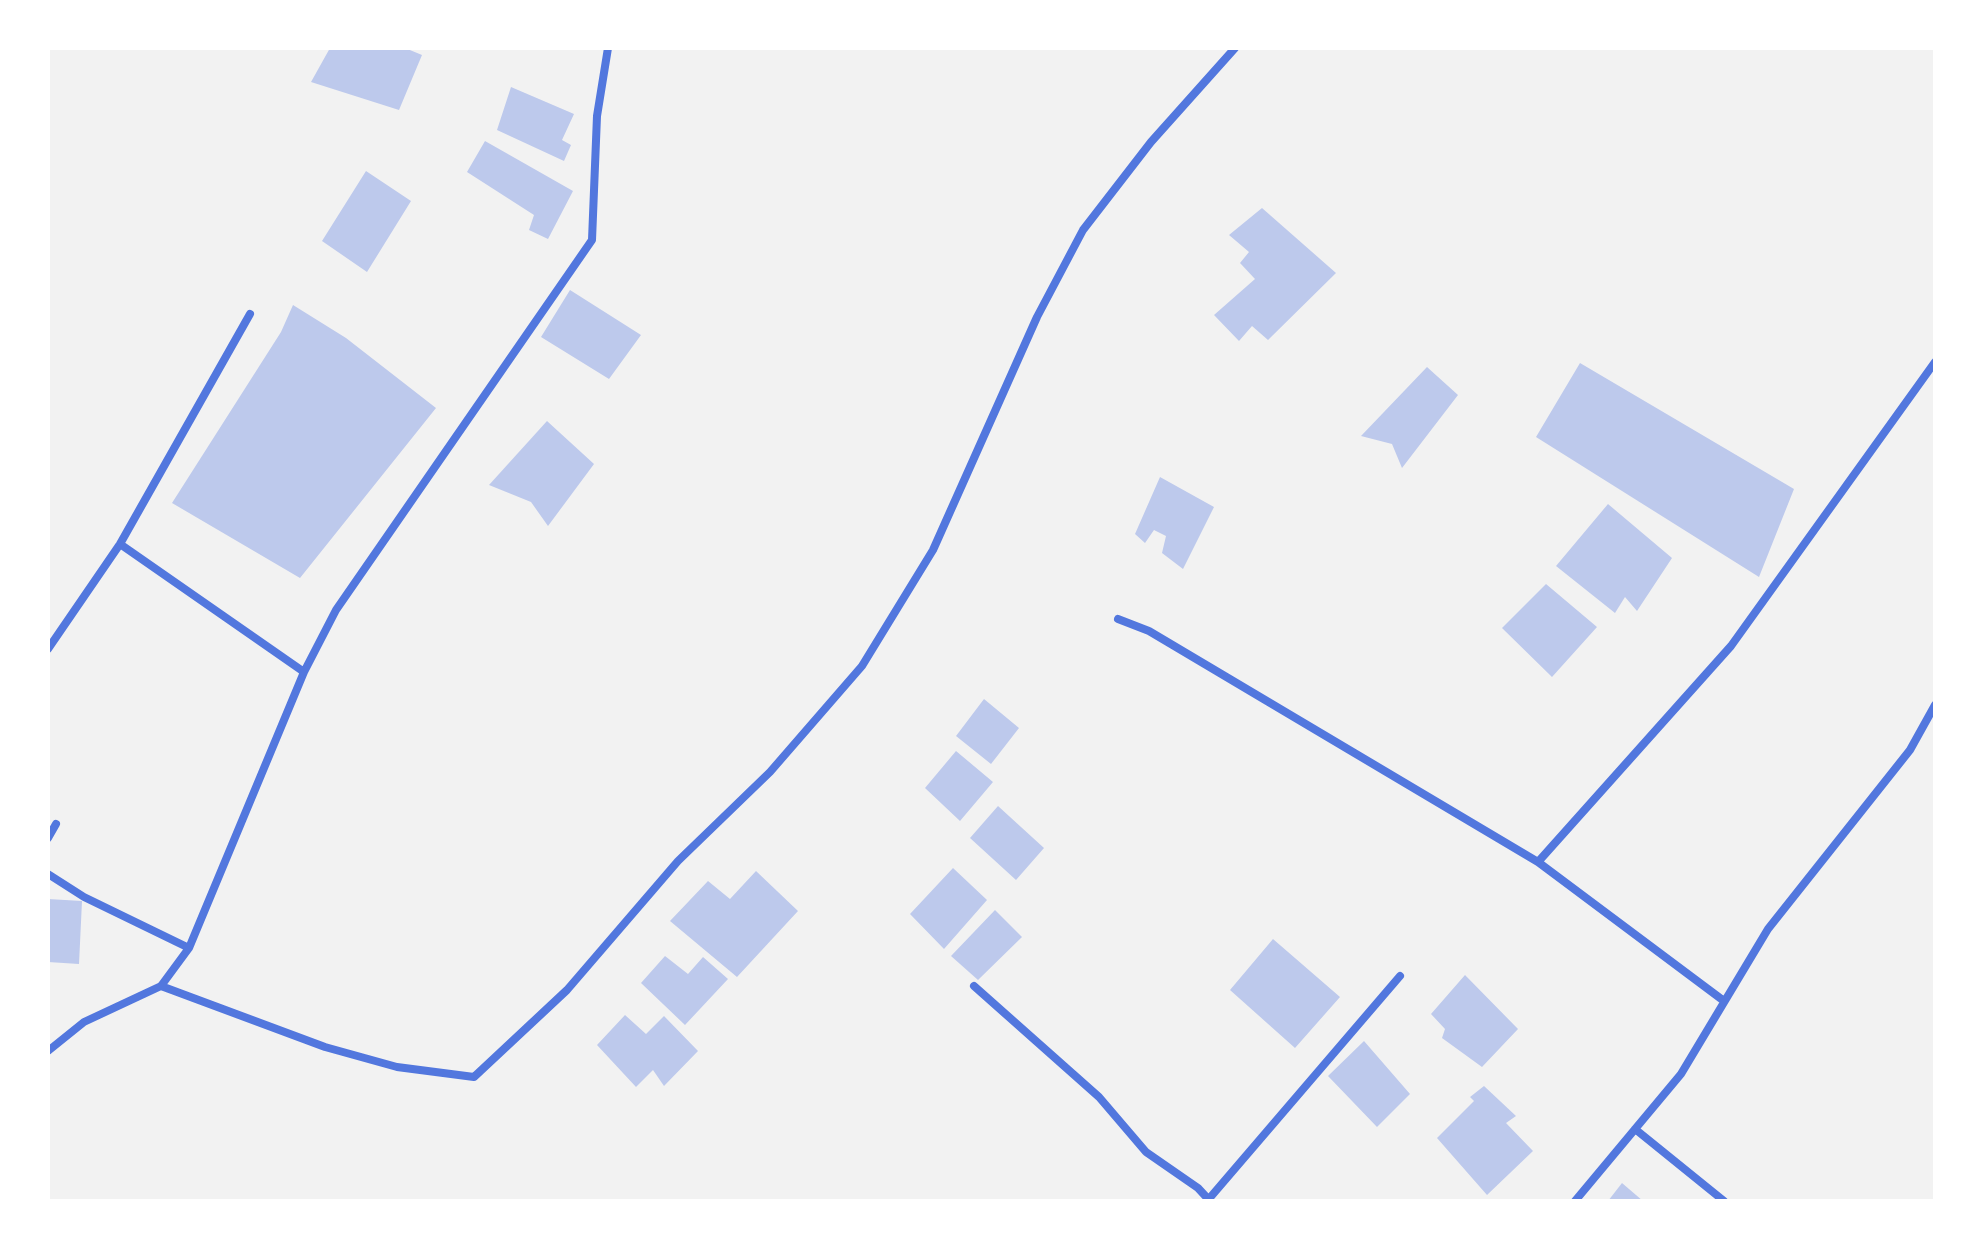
<!DOCTYPE html>
<html>
<head>
<meta charset="utf-8">
<style>
  body { margin:0 }
  #map { position:relative; width:1983px; height:1249px; overflow:hidden; background:#f2f2f2; font-family:"Public Sans",sans-serif }
  canvas { display:block }
  .frame { position:absolute; inset:0; border:50px solid #fff; pointer-events:none }
</style>
</head>
<body>
<div id="map">
<canvas width="1983" height="1249"></canvas>
<div class="frame"></div>
</div>
<script>
const context = document.querySelector('canvas').getContext('2d');
context.lineJoin = 'round';
function fillPath(path, color) {
  context.fillStyle = color;
  context.fill(path, 'evenodd');
}
function shape(rows) {
  const path = new Path2D();
  for (const r of rows) {
    path.moveTo(r[0], r[1]);
    for (let i = 2; i < r.length; i += 2) path.lineTo(r[i], r[i + 1]);
  }
  return path;
}
function stroke(path, color, width, dash) {
  context.strokeStyle = color;
  context.lineWidth = width;
  context.lineCap = dash ? 'butt' : 'round';
  context.setLineDash(dash || []);
  context.stroke(path);
}
fillPath(shape([
  [330,48,405,48,422,55,399,110,311,82],
  [511,87,574,114,562,140,571,145,564,161,497,130],
  [485,141,573,191,548,239,529,230,534,215,467,172],
  [366,171,411,201,367,272,322,241],
  [1262,208,1336,273,1268,340,1252,326,1239,341,1214,315,1255,279,1240,263,1249,252,1229,235],
  [570,290,641,335,609,379,541,337],
  [293,305,346,338,436,408,300,578,172,503,281,332],
  [1580,363,1794,489,1759,577,1536,437],
  [1427,367,1458,395,1402,468,1392,444,1361,436],
  [547,421,594,464,548,526,531,502,489,485],
  [1160,477,1214,507,1183,569,1162,553,1166,536,1154,530,1145,543,1135,534],
  [1608,504,1672,558,1637,611,1625,597,1615,613,1556,566],
  [1546,584,1597,627,1552,677,1502,628],
  [984,699,1019,728,991,764,956,736],
  [956,751,993,782,960,821,925,788],
  [998,806,1044,848,1016,880,970,838],
  [953,868,987,900,944,949,910,914],
  [756,871,798,911,737,977,670,921,708,881,730,899],
  [48,899,82,901,79,964,48,962],
  [995,910,1022,937,978,980,951,956],
  [1273,939,1340,997,1295,1048,1230,990],
  [665,956,688,974,703,957,728,979,685,1025,641,983],
  [1465,975,1518,1029,1482,1067,1442,1038,1445,1029,1431,1014],
  [625,1015,646,1034,664,1016,698,1051,664,1086,653,1070,636,1087,597,1045],
  [1364,1041,1410,1094,1377,1127,1328,1076],
  [1484,1086,1516,1116,1506,1123,1533,1151,1487,1195,1437,1138,1474,1101,1470,1097],
  [1622,1183,1643,1201,1608,1201]
]), '#bdc9ec');
stroke(shape([
  [120,544,304,672],
  [1118,619,1149,631,1538,862,1724,1001],
  [48,649,120,544,250,314],
  [48,838,56,824],
  [1538,862,1731,646,1935,362],
  [48,874,84,897,189,948],
  [161,986,325,1047,397,1067,474,1077,567,990,678,861,770,772,862,666,933,550,1037,317,1083,230,1151,142,1235,48],
  [974,986,1099,1097,1146,1152,1198,1188,1210,1201],
  [48,1051,84,1022,161,986,189,948,304,672,336,610,592,240,597,116,608,48],
  [1635,1129,1724,1201],
  [1208,1200,1400,976],
  [1575,1201,1681,1074,1768,929,1910,750,1935,705]
]), '#5277de', 8);
</script>
</body>
</html>
